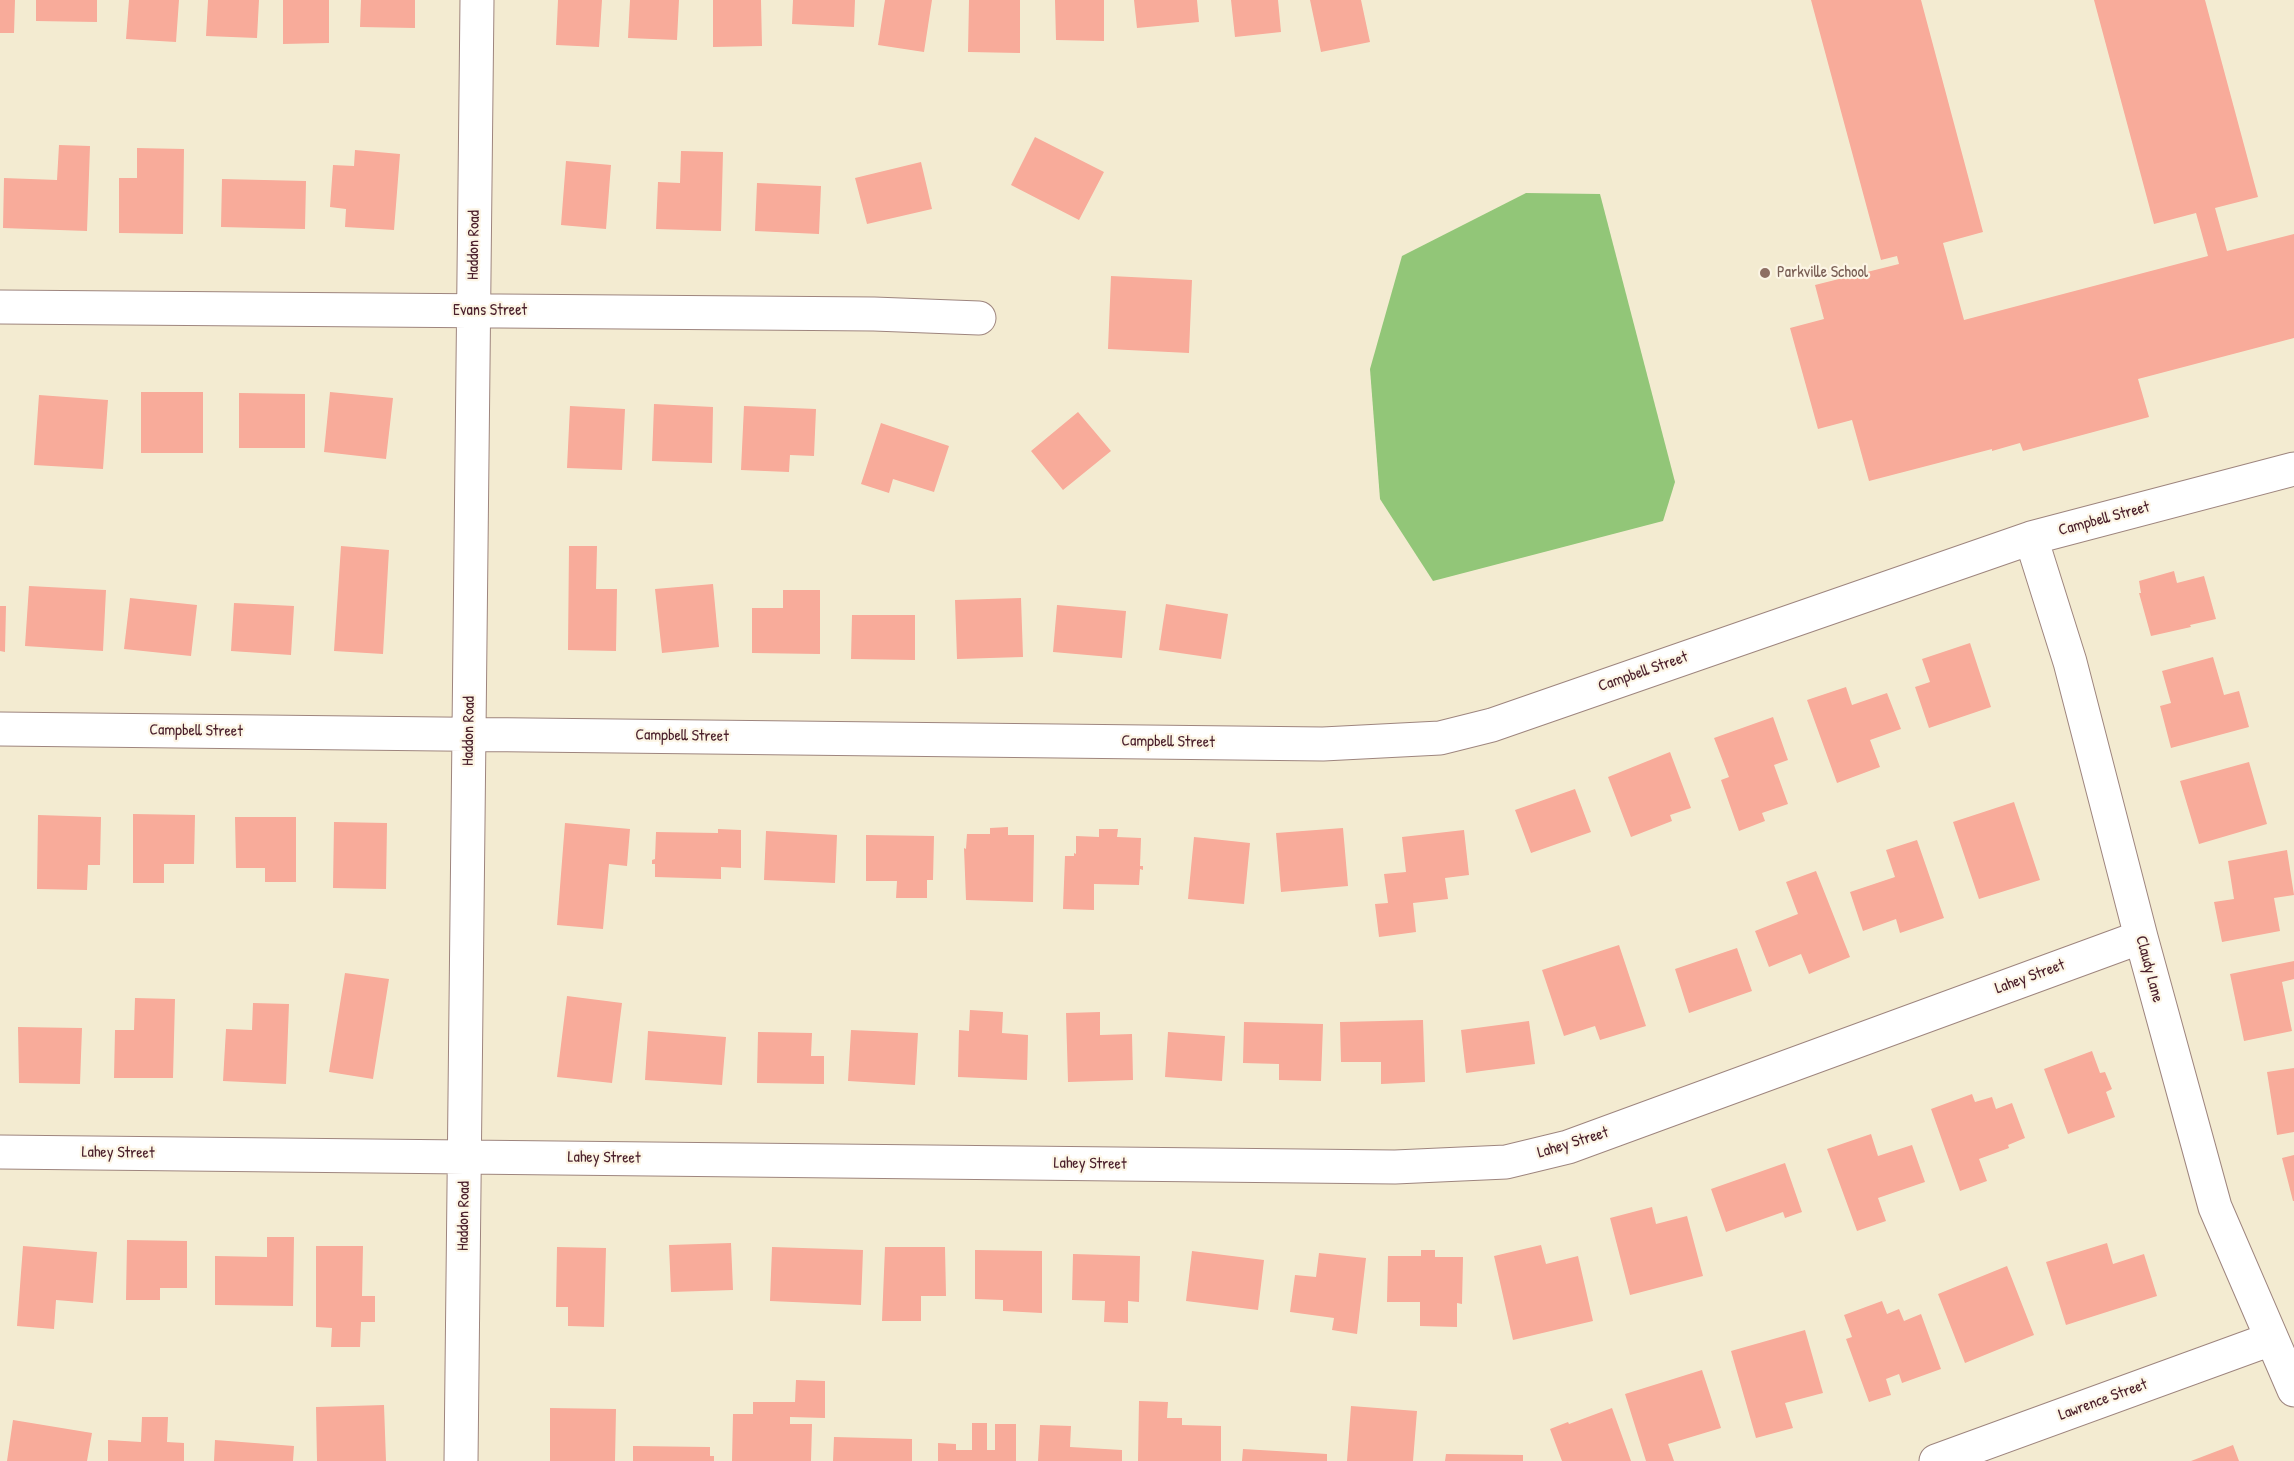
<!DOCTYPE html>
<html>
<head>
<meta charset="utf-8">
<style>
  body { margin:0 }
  canvas { display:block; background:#f3ebd1 }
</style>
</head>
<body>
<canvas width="2294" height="1461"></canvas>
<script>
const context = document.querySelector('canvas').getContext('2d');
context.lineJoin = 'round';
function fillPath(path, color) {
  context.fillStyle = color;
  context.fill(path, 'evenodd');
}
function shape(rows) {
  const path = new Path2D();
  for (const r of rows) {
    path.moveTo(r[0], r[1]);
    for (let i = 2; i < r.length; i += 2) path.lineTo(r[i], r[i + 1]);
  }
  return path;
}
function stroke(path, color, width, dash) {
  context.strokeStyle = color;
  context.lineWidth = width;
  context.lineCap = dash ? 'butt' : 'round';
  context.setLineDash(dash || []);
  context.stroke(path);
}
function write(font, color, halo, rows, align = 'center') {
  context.font = font + ' "Patrick Hand",sans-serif';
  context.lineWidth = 4.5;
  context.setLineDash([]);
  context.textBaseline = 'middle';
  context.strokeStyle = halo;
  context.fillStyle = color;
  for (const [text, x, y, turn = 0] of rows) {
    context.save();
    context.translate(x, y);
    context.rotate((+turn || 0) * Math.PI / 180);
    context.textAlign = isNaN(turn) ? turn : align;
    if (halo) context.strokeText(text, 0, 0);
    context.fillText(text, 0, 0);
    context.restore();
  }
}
fillPath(shape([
  [1526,193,1600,194,1675,482,1663,521,1433,581,1380,499,1370,369,1402,256]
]), '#92c678');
fillPath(shape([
  [0,0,15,0,14,33,0,33],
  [36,0,97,0,97,22,36,21],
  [129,0,179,0,176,42,126,39],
  [208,0,259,0,257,38,206,36],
  [283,0,329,0,329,43,283,44],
  [361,0,415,0,415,28,360,27],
  [558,0,602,0,599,47,556,45],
  [630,0,679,0,677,40,628,38],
  [713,0,761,0,762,46,713,47],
  [793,0,855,0,854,27,792,24],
  [885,0,932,0,924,52,878,45],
  [969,0,1020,0,1020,53,968,52],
  [1055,0,1104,0,1104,41,1056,40],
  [1134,0,1197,0,1199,22,1137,28],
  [1231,0,1278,0,1281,32,1235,37],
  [1310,0,1361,0,1370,42,1321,52],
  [1811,0,1921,0,1983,232,1943,243,1964,320,2208,256,2196,213,2154,224,2094,0,2205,0,2258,197,2215,208,2227,251,2294,234,2294,338,2138,379,2149,417,2023,451,2020,443,1992,451,1992,449,1869,481,1852,420,1818,429,1790,328,1824,319,1815,285,1899,264,1897,256,1881,260],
  [1035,137,1104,172,1079,220,1011,185],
  [59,145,90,146,87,231,3,228,4,178,57,180],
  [137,148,184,149,183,234,119,233,119,178,137,178],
  [355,150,400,154,394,230,345,227,346,209,330,207,333,165,354,166],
  [681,151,723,152,721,231,656,229,658,182,680,183],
  [566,161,611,165,606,229,561,225],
  [921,162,932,209,867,224,855,178],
  [222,179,306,181,305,229,221,227],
  [757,183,821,186,819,234,755,231],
  [1111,276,1192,280,1189,353,1108,349],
  [141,392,203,392,203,453,141,453],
  [330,392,393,398,386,459,324,452],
  [239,393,305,394,305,448,239,448],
  [39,395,108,400,103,469,34,465],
  [654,404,713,407,712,463,652,461],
  [570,406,625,409,622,470,567,468],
  [744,406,816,409,814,456,790,455,789,472,741,470],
  [1078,412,1111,451,1063,490,1031,451],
  [881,423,949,446,934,492,893,479,889,493,861,484],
  [341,546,389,550,383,654,334,651],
  [569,546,597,546,596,589,617,589,616,651,568,650],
  [2174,571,2177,583,2204,576,2216,619,2190,625,2191,627,2151,636,2139,593,2141,593,2139,581],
  [713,584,719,647,662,653,655,589],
  [29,586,106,590,103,651,25,646],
  [783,590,820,590,820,654,752,653,752,608,783,608],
  [130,598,197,605,191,656,124,649],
  [1021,598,1023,657,957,659,955,600],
  [234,603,294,606,291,655,231,651],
  [1166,604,1228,614,1221,659,1159,650],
  [1057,605,1126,611,1122,658,1053,652],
  [0,606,6,606,5,652,0,651],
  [852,615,915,615,915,660,851,659],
  [1970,643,1991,707,1929,728,1915,687,1930,682,1922,659],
  [2213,657,2224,695,2239,691,2249,727,2171,748,2160,706,2171,703,2162,671],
  [1846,687,1852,705,1887,693,1901,729,1870,740,1880,767,1837,783,1807,700],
  [1773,717,1788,760,1774,765,1788,804,1762,813,1765,821,1739,831,1721,780,1729,777,1714,738],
  [1670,752,1691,808,1670,815,1672,821,1631,837,1608,777],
  [2249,762,2267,824,2199,844,2180,781],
  [1575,789,1591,832,1531,853,1515,810],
  [2014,802,2040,880,1979,899,1953,822],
  [133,814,195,815,194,864,164,864,164,883,133,883],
  [38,815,101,817,100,865,88,865,87,890,37,889],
  [235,817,296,817,296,882,265,882,265,868,236,868],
  [334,822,387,823,386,889,333,888],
  [565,823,630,829,627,866,609,864,603,929,557,925],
  [1008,827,1008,835,1034,835,1033,902,966,900,964,848,966,849,967,834,990,834,990,828],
  [1343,828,1348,886,1281,892,1276,833],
  [718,829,741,830,741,868,721,867,721,879,655,877,655,864,652,864,652,860,655,859,656,832,718,833],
  [1099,829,1118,829,1117,837,1141,838,1140,866,1143,866,1143,870,1140,869,1139,885,1094,884,1094,910,1063,909,1065,856,1074,856,1074,853,1076,854,1076,836,1099,837],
  [1464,830,1469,875,1445,878,1448,899,1413,903,1416,932,1379,937,1375,904,1388,903,1384,874,1406,872,1402,837],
  [766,831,837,835,835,883,764,880],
  [866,835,934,836,933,880,927,880,927,898,896,898,897,881,866,881],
  [1194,837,1250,843,1244,904,1188,899],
  [1917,840,1944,918,1900,933,1896,919,1863,931,1850,892,1895,877,1886,850],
  [2287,850,2294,895,2274,898,2280,931,2222,942,2214,902,2234,899,2228,861],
  [1816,871,1850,957,1809,974,1801,954,1769,967,1755,931,1798,914,1786,882],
  [1619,945,1646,1026,1600,1040,1595,1026,1564,1036,1542,970],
  [1737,948,1752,991,1689,1013,1675,969],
  [2294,961,2294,979,2282,982,2292,1031,2244,1041,2230,974],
  [345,973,389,979,373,1079,329,1072],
  [567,996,622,1003,612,1083,557,1077],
  [135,998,175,999,173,1078,114,1078,115,1030,134,1030],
  [253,1003,289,1004,286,1084,223,1081,226,1029,252,1030],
  [970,1010,1003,1012,1002,1033,1028,1035,1027,1080,958,1077,959,1030,969,1031],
  [1100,1012,1100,1035,1132,1034,1133,1080,1068,1082,1066,1013],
  [1423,1020,1425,1082,1381,1084,1381,1062,1341,1062,1340,1022],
  [1529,1021,1535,1064,1466,1073,1461,1030],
  [1244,1022,1323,1024,1321,1081,1279,1080,1279,1064,1243,1063],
  [18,1027,82,1028,80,1084,19,1083],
  [851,1030,918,1033,915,1085,848,1081],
  [648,1031,726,1037,722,1085,645,1080],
  [758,1032,812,1033,811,1056,824,1056,824,1084,757,1083],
  [1168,1032,1225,1036,1222,1081,1165,1077],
  [2092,1051,2100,1073,2105,1072,2112,1089,2106,1092,2115,1117,2068,1134,2044,1069],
  [2294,1068,2294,1132,2277,1135,2267,1072],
  [1972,1094,1975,1102,1992,1097,1996,1109,2012,1103,2025,1138,2008,1145,2009,1148,1979,1159,1987,1181,1960,1191,1931,1109],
  [1871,1134,1878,1156,1912,1145,1925,1182,1878,1198,1886,1221,1857,1231,1827,1149],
  [2294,1155,2294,1201,2293,1201,2282,1158],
  [1785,1163,1802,1212,1785,1218,1783,1212,1726,1232,1711,1189],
  [1652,1207,1656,1224,1687,1216,1703,1276,1630,1295,1610,1218],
  [267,1237,294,1237,293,1306,215,1305,215,1256,267,1257],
  [127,1240,187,1241,187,1288,160,1288,160,1300,126,1300],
  [731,1243,733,1290,671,1292,669,1245],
  [2107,1243,2113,1264,2144,1254,2157,1296,2066,1325,2046,1262],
  [1541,1245,1546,1264,1578,1256,1593,1321,1513,1340,1494,1256],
  [23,1246,97,1252,93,1303,56,1300,54,1329,17,1326],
  [316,1246,363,1246,362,1296,375,1296,375,1322,361,1322,360,1347,331,1347,332,1328,316,1327],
  [557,1247,606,1248,604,1327,568,1326,568,1307,556,1307],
  [772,1247,863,1250,861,1305,770,1301],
  [885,1247,945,1247,946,1296,921,1296,921,1321,882,1321],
  [975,1250,1042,1251,1042,1313,1003,1311,1003,1300,975,1299],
  [1421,1250,1435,1250,1435,1257,1463,1257,1462,1304,1457,1303,1457,1327,1420,1326,1420,1302,1387,1302,1388,1256,1421,1256],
  [1192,1251,1264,1260,1258,1310,1186,1301],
  [1319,1253,1366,1258,1357,1334,1332,1330,1334,1318,1290,1312,1295,1275,1316,1277],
  [1073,1254,1140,1256,1139,1302,1128,1301,1128,1323,1104,1322,1105,1301,1072,1300],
  [2007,1266,2034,1335,1965,1363,1938,1294],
  [1882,1301,1887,1314,1899,1309,1904,1321,1921,1314,1941,1369,1902,1383,1899,1374,1886,1379,1891,1395,1869,1402,1846,1339,1852,1337,1844,1315],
  [1805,1330,1823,1393,1785,1403,1793,1428,1756,1438,1731,1351],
  [1702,1370,1721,1428,1668,1444,1674,1461,1646,1461,1625,1394],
  [796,1380,825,1381,825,1418,790,1417,790,1424,812,1424,811,1461,732,1461,733,1414,753,1414,753,1402,795,1402],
  [1139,1401,1168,1402,1167,1418,1182,1418,1182,1425,1221,1426,1221,1461,1138,1461],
  [384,1405,386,1461,317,1461,316,1407],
  [1351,1406,1417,1411,1413,1461,1347,1461],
  [550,1408,616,1409,615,1461,550,1461],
  [1612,1408,1631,1461,1562,1461,1550,1429,1568,1422,1569,1424],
  [142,1417,168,1417,167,1442,184,1443,184,1461,108,1461,108,1440,141,1442],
  [13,1420,92,1433,87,1461,7,1461],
  [972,1423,987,1423,987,1450,995,1450,995,1424,1016,1424,1016,1461,938,1461,938,1443,956,1444,956,1450,972,1450],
  [1040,1425,1071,1426,1070,1447,1122,1450,1122,1461,1038,1461],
  [834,1437,912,1439,912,1461,833,1461],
  [215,1440,294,1446,293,1461,214,1461],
  [2233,1445,2239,1461,2191,1461],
  [633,1446,710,1447,710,1456,714,1456,714,1461,633,1461],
  [1243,1449,1327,1454,1327,1461,1242,1461],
  [1446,1454,1523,1455,1523,1461,1445,1461]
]), '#f8ab9a');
const street = shape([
  [0,307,874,314,979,318],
  [2031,538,2070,662,2141,937,2215,1207,2294,1390],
  [0,729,1323,744,1440,738,1492,725,2031,538,2294,469],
  [0,1152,1395,1167,1506,1162,1568,1147,2141,937],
  [461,1461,477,0],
  [1936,1461,2271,1339]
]);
stroke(street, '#9e857e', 35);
stroke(street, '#fff', 33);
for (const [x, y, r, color] of [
  [1765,273,6,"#8d6e63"]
]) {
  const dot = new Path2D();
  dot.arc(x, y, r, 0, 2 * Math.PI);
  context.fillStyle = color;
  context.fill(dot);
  stroke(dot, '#fcf5e5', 2);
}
write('16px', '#4a1f2b', '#fcf5e5', [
  ["Haddon Road",474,245,-89],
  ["Evans Street",490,311],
  ["Campbell Street",2104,519,-15],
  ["Campbell Street",1643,672,-19],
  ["Campbell Street",196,731,1],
  ["Haddon Road",469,731,-89],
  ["Campbell Street",682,736,1],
  ["Campbell Street",1168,742,1],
  ["Claudy Lane",2149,969,75],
  ["Lahey Street",2030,977,-20],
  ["Lahey Street",1573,1143,-17],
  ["Lahey Street",118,1153,1],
  ["Lahey Street",604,1158,1],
  ["Lahey Street",1090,1164,1],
  ["Haddon Road",464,1216,-89],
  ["Lawrence Street",2103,1400,-20]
]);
write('16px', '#785e54', '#fcf5e5', [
  ["Parkville School",1777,273]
], 'left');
</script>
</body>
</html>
